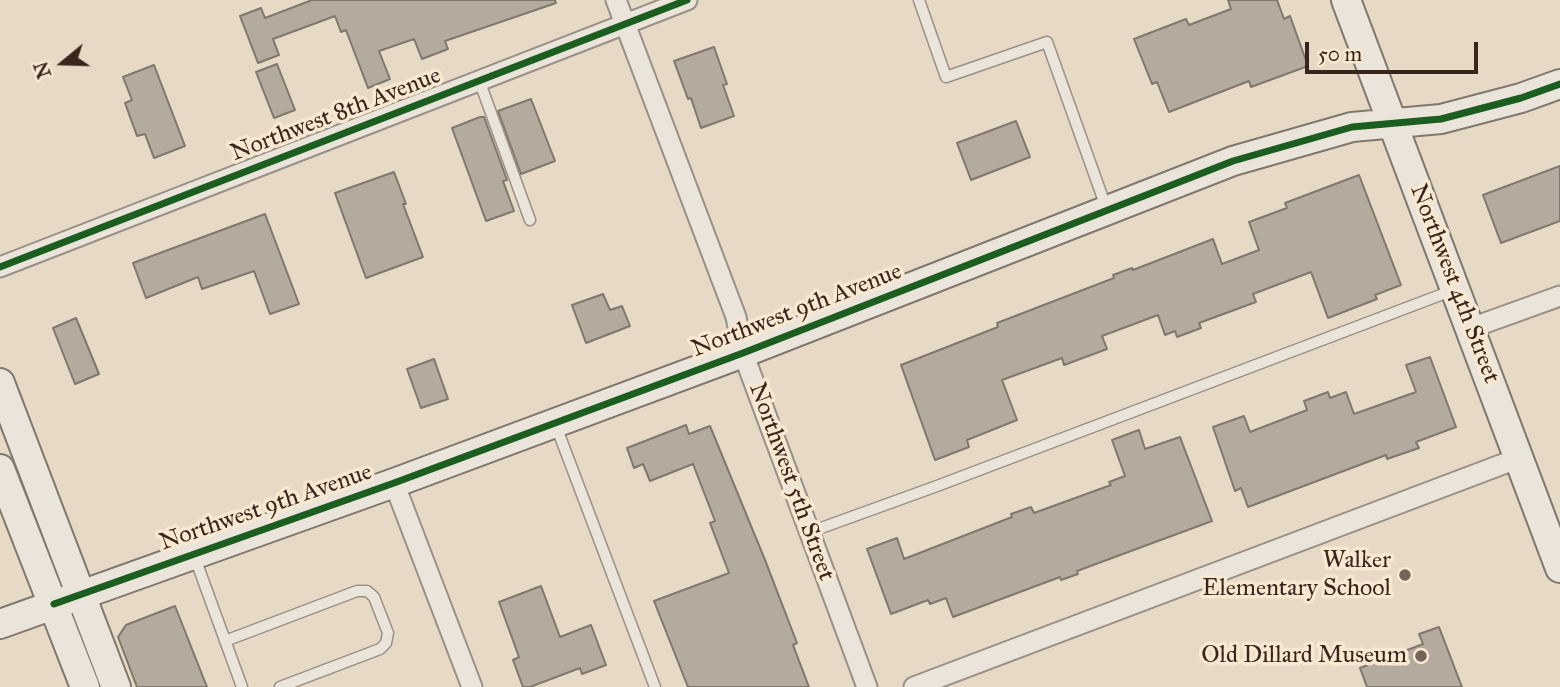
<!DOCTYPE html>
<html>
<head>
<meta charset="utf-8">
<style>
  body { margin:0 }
  #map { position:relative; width:1560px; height:687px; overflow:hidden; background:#e6d9c6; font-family:"IM FELL Great Primer",serif }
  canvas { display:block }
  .north { position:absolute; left:28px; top:28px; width:70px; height:70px; -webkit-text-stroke:5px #f7e8d2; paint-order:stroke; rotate:251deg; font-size:19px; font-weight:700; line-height:28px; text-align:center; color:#38261c }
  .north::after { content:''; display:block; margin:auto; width:24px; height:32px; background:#38261c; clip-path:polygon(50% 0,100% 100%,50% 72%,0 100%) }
  .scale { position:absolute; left:1305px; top:42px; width:173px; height:32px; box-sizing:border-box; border:4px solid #38261c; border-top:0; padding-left:9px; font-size:21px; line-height:24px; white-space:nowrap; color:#38261c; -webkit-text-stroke:5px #f7e8d2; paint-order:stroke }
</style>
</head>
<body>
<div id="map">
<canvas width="1560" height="687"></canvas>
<div class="north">N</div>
<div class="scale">50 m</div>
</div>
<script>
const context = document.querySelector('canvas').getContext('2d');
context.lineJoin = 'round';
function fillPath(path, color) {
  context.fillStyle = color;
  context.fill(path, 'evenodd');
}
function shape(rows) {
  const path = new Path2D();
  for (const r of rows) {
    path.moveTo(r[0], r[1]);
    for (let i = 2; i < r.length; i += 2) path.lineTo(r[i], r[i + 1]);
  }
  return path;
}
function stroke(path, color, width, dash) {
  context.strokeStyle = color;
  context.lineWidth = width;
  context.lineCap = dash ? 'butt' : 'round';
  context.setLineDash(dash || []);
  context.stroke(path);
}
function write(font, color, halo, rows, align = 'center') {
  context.font = font + ' "IM FELL Great Primer",serif';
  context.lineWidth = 7;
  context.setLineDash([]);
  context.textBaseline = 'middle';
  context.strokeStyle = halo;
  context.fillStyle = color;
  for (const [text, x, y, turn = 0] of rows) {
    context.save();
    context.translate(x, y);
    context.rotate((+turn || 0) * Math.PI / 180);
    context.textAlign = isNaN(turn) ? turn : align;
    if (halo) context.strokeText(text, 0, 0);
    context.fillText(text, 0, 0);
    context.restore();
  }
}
const building = shape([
  [312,0,555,0,556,3,445,41,448,49,422,59,414,39,379,51,390,79,368,88,346,30,341,32,335,16,273,39,279,55,258,63,240,16,261,8,265,18,312,0],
  [1228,0,1277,0,1284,19,1290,16,1308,66,1251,87,1249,81,1169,112,1157,82,1152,84,1134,39,1186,19,1189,25,1231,9,1228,0],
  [714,47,727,84,723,85,734,116,701,128,691,98,688,99,674,61,714,47],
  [277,64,295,110,274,118,256,72,277,64],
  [154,65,185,146,154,158,145,134,137,136,125,103,132,100,123,77,154,65],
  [531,99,555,161,521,174,498,111,531,99],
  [480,117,484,117,507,180,503,181,514,211,486,221,452,128,480,117],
  [1016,121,1030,157,971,180,957,143,1016,121],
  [1560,166,1560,221,1501,243,1483,195,1560,166],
  [394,172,406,204,403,204,423,257,366,278,335,193,394,172],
  [1359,175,1401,285,1375,295,1377,299,1328,318,1311,272,1253,294,1256,302,1199,323,1201,328,1177,337,1175,331,1165,335,1158,315,1102,336,1107,349,1064,365,1062,358,1002,380,1017,420,967,440,969,447,935,460,901,365,998,327,997,323,1114,278,1113,275,1132,268,1133,270,1213,239,1222,264,1259,250,1249,222,1287,208,1285,203,1359,175],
  [265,214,299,304,270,314,254,271,202,289,198,277,146,298,133,263,265,214],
  [603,294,610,310,622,306,630,326,586,343,572,305,603,294],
  [76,318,99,374,75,384,53,328,76,318],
  [1430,357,1456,427,1416,442,1419,448,1387,459,1386,455,1248,507,1241,488,1235,491,1213,427,1244,416,1250,432,1307,410,1304,401,1328,392,1330,398,1346,392,1354,414,1416,392,1406,365,1430,357],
  [434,359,448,399,421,408,407,369,434,359],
  [686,425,689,434,710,426,765,560,797,643,793,645,809,687,688,687,654,601,729,573,710,523,715,521,693,464,650,481,643,464,634,468,627,448,686,425],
  [1139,430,1145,449,1180,437,1212,521,1077,571,1078,574,1061,580,1060,577,953,617,946,598,930,604,928,600,891,614,867,549,897,538,904,559,1012,517,1011,514,1031,507,1034,513,1111,485,1109,482,1125,476,1112,440,1139,430],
  [541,586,560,637,591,625,606,665,582,674,580,668,530,687,523,687,513,660,519,657,499,602,541,586],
  [175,606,207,687,137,687,118,637,126,625,175,606],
  [1439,627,1462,687,1367,687,1360,668,1423,644,1419,634,1439,627]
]);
fillPath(building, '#b4aa9d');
stroke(building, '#81786d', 2);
const lane = shape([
  [919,0,946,77,1047,42,1106,207],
  [479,80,530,220],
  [556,426,655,687],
  [810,532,937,486,1451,291],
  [195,558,242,687],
  [225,641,357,591,367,591,374,597,388,633,386,643,380,649,280,687]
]);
const street = shape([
  [616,0,736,317,743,353,867,687],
  [0,267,687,0],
  [1471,328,1560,296],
  [394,483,472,687],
  [914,687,1519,458]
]);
const secondary = shape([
  [1346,0,1560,568],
  [0,383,116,687],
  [0,469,85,687],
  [0,624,394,483,743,353,1233,161,1352,127,1441,119,1521,98,1560,84]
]);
stroke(lane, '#9a9085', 13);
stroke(street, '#9a9085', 23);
stroke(secondary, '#81786d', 32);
stroke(lane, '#eae4da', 10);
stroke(street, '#eae4da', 19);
stroke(secondary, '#eae4da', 28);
stroke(shape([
  [0,267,687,0],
  [54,604,394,483,743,353,1233,161,1352,127,1441,119,1521,98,1560,84]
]), '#1b5e20', 7);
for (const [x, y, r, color] of [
  [1405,575,7,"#756558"],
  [1421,656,7,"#756558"]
]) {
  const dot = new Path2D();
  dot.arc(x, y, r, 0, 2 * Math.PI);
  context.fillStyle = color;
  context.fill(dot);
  stroke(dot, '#f7e8d2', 2.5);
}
write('24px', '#38261c', '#f7e8d2', [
  ["Northwest 8th Avenue",336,115,-21],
  ["Northwest 4th Street",1454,284,69],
  ["Northwest 9th Avenue",797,311,-21],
  ["Northwest 5th Street",791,482,70],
  ["Northwest 9th Avenue",266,508,-19]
]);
write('24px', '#38261c', '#f7e8d2', [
  ["Walker",1391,561],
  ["Elementary School",1391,589],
  ["Old Dillard Museum",1407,656]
], 'right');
</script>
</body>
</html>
